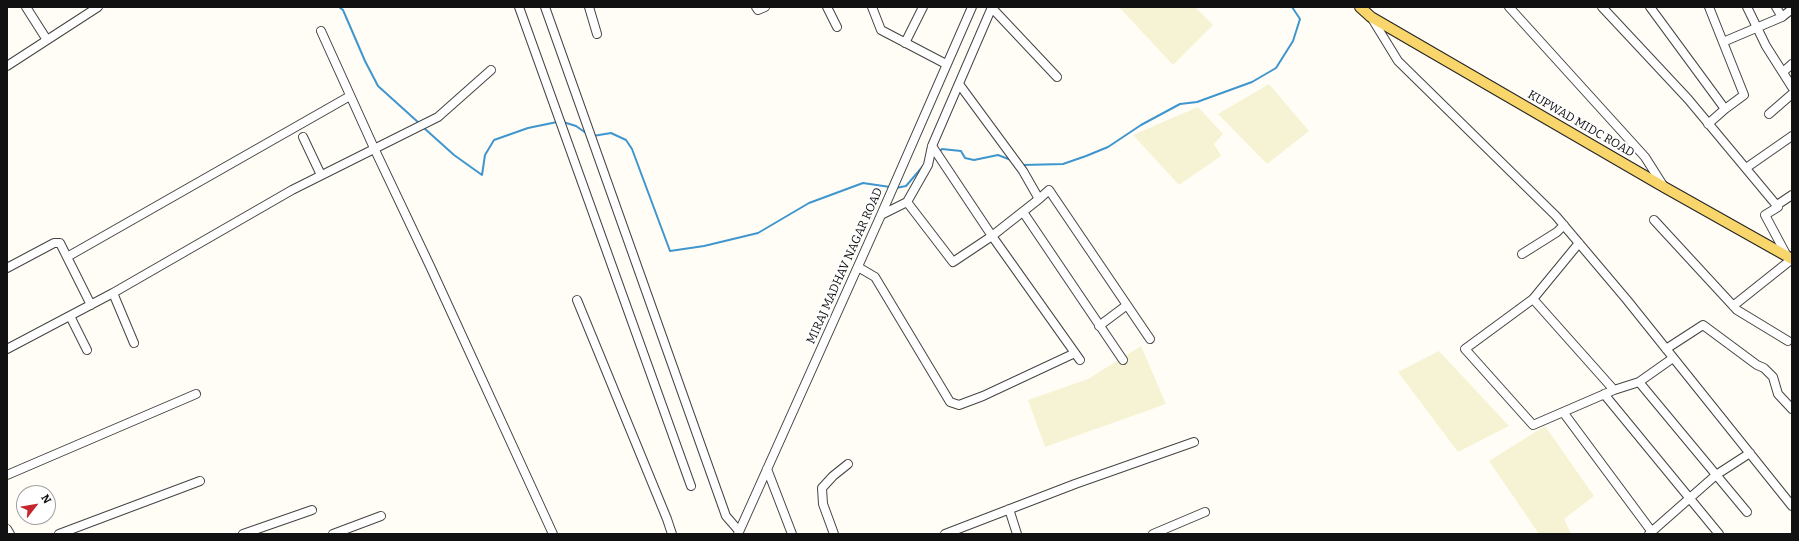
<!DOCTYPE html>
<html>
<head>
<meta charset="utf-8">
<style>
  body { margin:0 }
  #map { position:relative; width:1799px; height:541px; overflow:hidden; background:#fffdf5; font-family:Bitter,serif }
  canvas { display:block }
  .frame { position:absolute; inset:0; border:8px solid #111; pointer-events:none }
  .north { position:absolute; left:16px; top:485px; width:40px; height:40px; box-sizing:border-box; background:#fff; border:1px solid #a0a0a0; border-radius:50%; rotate:59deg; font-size:11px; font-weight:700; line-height:16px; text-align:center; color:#111 }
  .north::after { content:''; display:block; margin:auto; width:14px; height:18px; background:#c4262e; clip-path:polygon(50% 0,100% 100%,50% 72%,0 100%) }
</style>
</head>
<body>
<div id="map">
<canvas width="1799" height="541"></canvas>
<div class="frame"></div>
<div class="north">N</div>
</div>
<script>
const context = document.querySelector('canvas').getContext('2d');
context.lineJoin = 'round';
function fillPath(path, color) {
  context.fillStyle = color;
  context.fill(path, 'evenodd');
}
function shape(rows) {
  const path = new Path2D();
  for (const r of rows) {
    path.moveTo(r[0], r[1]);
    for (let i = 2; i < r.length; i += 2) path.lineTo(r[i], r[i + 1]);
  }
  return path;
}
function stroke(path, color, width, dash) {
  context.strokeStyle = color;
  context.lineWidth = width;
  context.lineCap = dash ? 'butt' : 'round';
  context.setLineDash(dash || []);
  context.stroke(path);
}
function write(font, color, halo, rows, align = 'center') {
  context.font = font + ' Bitter,serif';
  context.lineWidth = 4;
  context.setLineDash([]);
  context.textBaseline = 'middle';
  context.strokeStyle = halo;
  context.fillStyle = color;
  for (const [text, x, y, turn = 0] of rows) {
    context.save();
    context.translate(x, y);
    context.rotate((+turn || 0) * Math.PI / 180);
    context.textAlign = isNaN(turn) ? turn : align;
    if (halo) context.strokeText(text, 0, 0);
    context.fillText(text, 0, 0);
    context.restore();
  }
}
fillPath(shape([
  [1119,7,1195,7,1213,25,1173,65],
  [1269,84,1309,131,1267,164,1218,114],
  [1198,107,1223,134,1214,144,1221,156,1179,185,1133,135],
  [1141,346,1166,404,1045,447,1028,400,1088,379],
  [1439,351,1509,426,1458,452,1398,372],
  [1545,426,1594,496,1564,519,1571,534,1539,534,1489,461]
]), '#f6f3d4');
stroke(shape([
  [339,7,343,10,365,61,378,86,419,123],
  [563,122,576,126,586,133],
  [424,128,454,155,482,175,485,155,494,140,528,128,557,122],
  [593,136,611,133,626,140,632,149,670,251,704,246,758,233,809,203,863,183,890,187],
  [939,152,942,149,961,151,965,158,974,160,998,155,1011,160],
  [1023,165,1063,164,1086,156,1108,147,1141,125,1180,104,1197,102,1252,82,1276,68,1293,41,1300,19,1292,7],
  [896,188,906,186,924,165]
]), '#3f96cf', 2);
const minor = shape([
  [26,7,47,40],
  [519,7,691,486],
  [545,7,726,516,739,531],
  [589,7,597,34],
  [756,7,758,10,765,7],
  [827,7,837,27],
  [872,7,881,30,946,64],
  [1509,7,1645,157,1664,187],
  [1602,7,1688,99,1778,207,1765,215,1787,256],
  [1650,7,1725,109,1708,124],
  [1709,7,1744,95,1725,109],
  [1747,7,1766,46,1792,87],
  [992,8,1057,77],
  [1371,17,1398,61,1556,216,1627,300,1792,506],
  [1782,17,1792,9],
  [321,31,374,148,430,266,553,534],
  [1723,42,1782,17,1776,7],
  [905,43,923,7],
  [7,66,98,7],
  [1783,72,1792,64],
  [959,84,1023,171,1039,199,1049,190,1150,339],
  [1769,114,1792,94],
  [303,137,321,175],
  [932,146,992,236,1080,360],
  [1746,168,1792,136],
  [907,202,953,262,992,236,1039,199],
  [1777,205,1792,195],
  [1023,212,1123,360],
  [881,215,907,202,928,165,932,146,992,7],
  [1654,220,1737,310,1788,341],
  [1579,243,1533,299,1614,390,1639,382],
  [1522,254,1557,232,1564,225],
  [67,257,350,96],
  [858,267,875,277,950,402,959,405,983,396,1075,353],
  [7,268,54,243,60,243,91,305],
  [113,293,134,343],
  [1533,299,1465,349,1533,425,1614,390],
  [577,300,667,519,672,534],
  [1733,306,1792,259],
  [70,316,87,350],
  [1099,326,1127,305],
  [7,349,113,293,292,190,438,117,491,70],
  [1666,349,1703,325,1757,365,1764,368,1773,377,1778,394,1792,409],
  [1673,358,1639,382,1747,512],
  [1604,394,1719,534],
  [1563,412,1652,532],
  [767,469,792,534],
  [7,475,196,394],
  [1009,509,1017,534],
  [7,529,10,534],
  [59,534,200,481],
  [243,534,312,510],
  [333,534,381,516],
  [738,534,881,215,972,7],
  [834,534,823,504,822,488,833,476,848,464],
  [945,534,1075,484,1194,442],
  [1153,534,1205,512],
  [1649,534,1716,475,1750,453]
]);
const major = shape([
  [1360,7,1371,17,1664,187,1792,259]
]);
stroke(minor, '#444', 10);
stroke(major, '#222', 12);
stroke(minor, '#fff', 8);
stroke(major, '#f9d66b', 10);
write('12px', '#111', '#fff', [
  ["KUPWAD MIDC ROAD",1581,124,30],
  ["MIRAJ MADHAV NAGAR ROAD",845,266,-66]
]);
</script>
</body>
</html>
